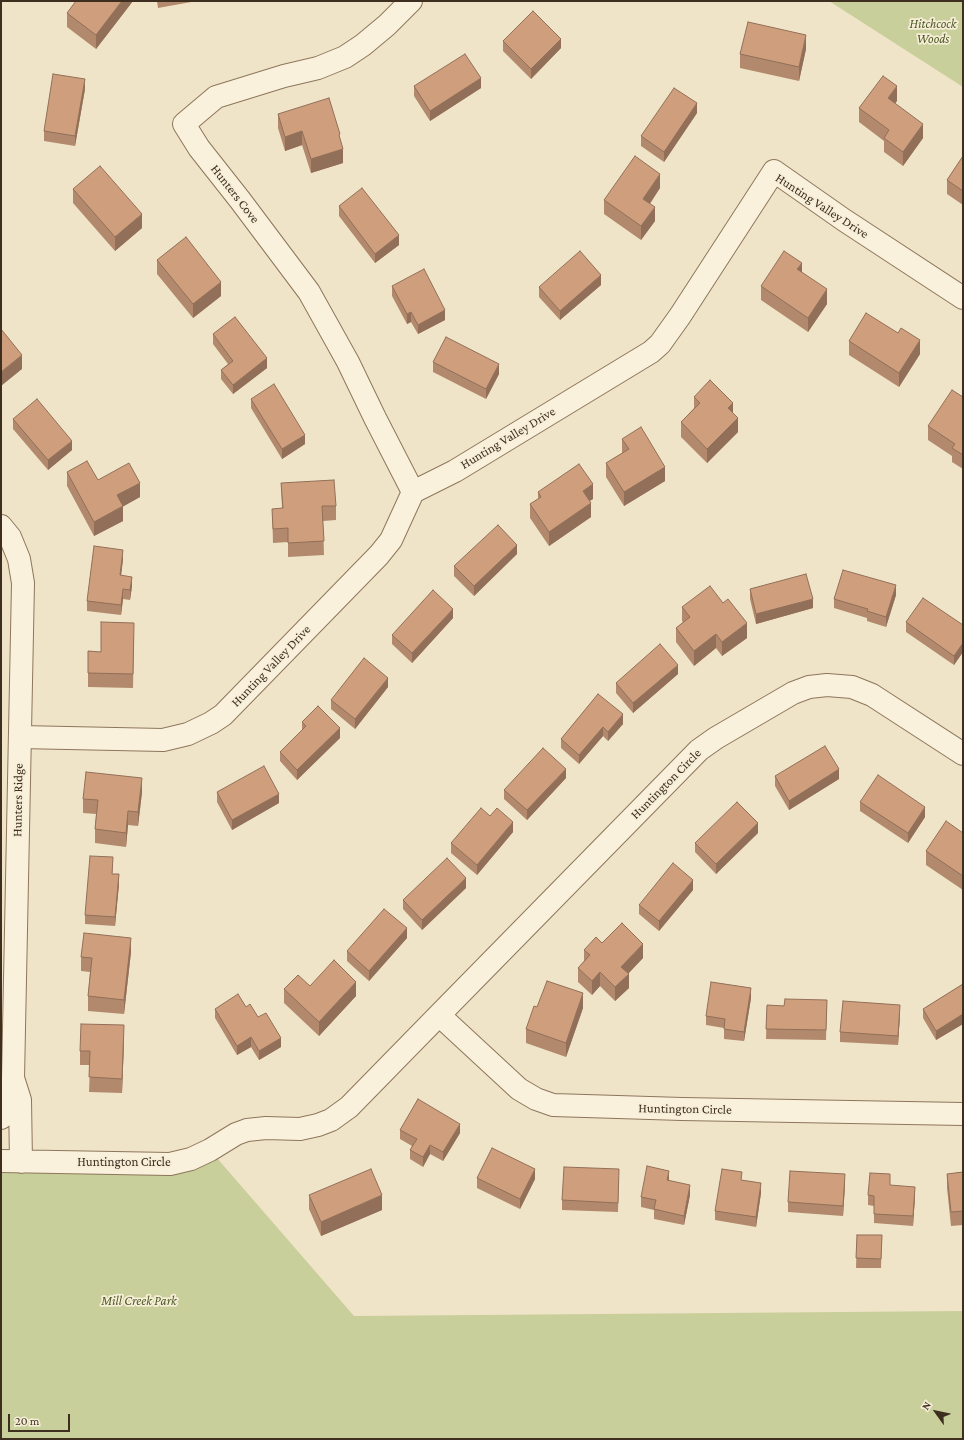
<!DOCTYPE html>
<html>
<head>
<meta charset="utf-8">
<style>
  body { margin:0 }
  #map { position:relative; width:964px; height:1440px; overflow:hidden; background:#f0e4c8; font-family:"Crimson Pro",serif }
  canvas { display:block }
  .frame { position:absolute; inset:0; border:2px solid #3d2e20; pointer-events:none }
  .north { position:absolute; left:916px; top:1392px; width:40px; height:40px; -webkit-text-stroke:3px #f7eed8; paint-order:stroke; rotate:303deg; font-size:11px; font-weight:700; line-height:16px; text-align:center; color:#3d2e20 }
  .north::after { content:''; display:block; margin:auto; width:14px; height:18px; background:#3d2e20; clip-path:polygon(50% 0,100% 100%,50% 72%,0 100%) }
  .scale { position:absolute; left:8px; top:1414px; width:62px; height:18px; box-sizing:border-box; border:2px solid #3d2e20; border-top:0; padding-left:5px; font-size:12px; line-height:14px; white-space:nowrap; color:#3d2e20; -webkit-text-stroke:3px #f7eed8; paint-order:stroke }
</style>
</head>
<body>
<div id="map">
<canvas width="964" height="1440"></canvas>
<div class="frame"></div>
<div class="north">N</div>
<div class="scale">20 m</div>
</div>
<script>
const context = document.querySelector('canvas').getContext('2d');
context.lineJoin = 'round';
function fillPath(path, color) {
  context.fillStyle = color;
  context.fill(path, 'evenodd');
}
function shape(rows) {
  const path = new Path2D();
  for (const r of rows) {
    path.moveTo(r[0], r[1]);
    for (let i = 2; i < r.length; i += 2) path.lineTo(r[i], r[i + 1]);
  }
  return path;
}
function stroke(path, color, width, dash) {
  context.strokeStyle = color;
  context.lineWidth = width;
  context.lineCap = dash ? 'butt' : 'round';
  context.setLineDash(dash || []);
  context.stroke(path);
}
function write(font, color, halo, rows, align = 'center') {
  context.font = font + ' "Crimson Pro",serif';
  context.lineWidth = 3.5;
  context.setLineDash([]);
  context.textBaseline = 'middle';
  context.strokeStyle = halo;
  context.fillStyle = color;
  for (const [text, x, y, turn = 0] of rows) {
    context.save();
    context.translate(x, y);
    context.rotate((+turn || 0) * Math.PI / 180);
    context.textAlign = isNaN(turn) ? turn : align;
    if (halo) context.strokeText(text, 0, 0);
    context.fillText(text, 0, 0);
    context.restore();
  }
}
fillPath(shape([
  [829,1,963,1,963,87],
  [210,1150,354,1316,963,1311,963,1439,1,1439,1,1161,170,1164]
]), '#c9cf9b');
const minor = shape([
  [411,1,387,25,363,45,345,57,318,68,284,76,216,97,184,124,199,148,240,200,309,292,348,362,375,418,413,492],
  [1,526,10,537,19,559,23,583,13,1078,5,1097,1,1118],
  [20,737,163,740,188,734,211,723,223,715,379,555,391,540,413,492,455,471,651,352,660,344,680,316,774,171,844,220,963,298],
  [963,754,872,695,852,687,827,685,809,687,793,693,716,738,699,750,439,1015,519,1089,536,1099,553,1105,682,1109,963,1114],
  [13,1078,20,1100,21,1162],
  [1,1161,170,1164,191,1159,210,1150,236,1134,247,1130,266,1128,300,1129,318,1125,331,1120,349,1107,439,1015]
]);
stroke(minor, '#8d765c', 24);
stroke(minor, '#faf1dc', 22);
fillPath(shape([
  [133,1,96,49,67,27,67,13],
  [157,1,197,1,158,8],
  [503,41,561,48,531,79,503,51],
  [806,49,799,81,740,68,740,54],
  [414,86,481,88,430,121,414,96],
  [85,89,75,146,44,141,44,131],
  [897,101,895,103,923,138,903,166,884,152,884,141,859,122,859,108],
  [697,113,664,162,641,146,641,136],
  [278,114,340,140,343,163,311,173,302,145,285,151,278,128],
  [963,156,963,205,947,194,947,180],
  [660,188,650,204,655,221,641,240,604,214,604,200],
  [73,189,142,228,115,251,73,203],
  [339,206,399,245,375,263,339,216],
  [157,260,221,296,193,318,157,274],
  [601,285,560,320,539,297,539,287],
  [392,286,445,320,418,334,411,322,407,324,392,296],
  [761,286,827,304,808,332,761,300],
  [213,334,267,368,233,394,221,379,221,370,228,364,213,344],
  [849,341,920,354,899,387,849,355],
  [433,362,499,374,486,399,433,372],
  [694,397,733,413,738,432,707,463,681,437,681,422,694,408],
  [963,397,963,469,952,462,952,456,928,440,928,426],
  [251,399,305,444,282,459,251,408],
  [13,419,72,450,48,470,13,429],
  [622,439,665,481,624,506,606,477,606,463,622,453],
  [67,472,98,480,140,497,123,506,123,521,94,536,67,486],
  [281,483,336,506,336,520,323,521,324,555,288,557,288,542,273,543,272,509,282,508],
  [538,492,593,499,589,501,591,517,549,546,530,518,530,504,538,499],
  [517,554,474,596,454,576,454,566],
  [123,559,121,575,132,586,130,600,123,599,121,615,87,611,87,601],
  [750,589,813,608,756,624,750,599],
  [896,595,886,627,867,621,867,618,834,608,834,599],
  [682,607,747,638,722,656,716,648,694,666,676,642,676,628,683,622,682,621],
  [453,618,412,663,392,644,392,635],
  [906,622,963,625,963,652,954,665,906,632],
  [134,637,133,688,88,687,88,651,101,652],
  [678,674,633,713,616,693,616,683],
  [388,687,355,729,331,709,331,700],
  [598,694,623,724,608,741,603,736,579,764,561,748,561,739],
  [302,722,340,738,297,780,280,761,280,752,302,730],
  [775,776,839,779,789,810,775,786],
  [566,778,527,820,504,799,504,790],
  [142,792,138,826,128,825,126,847,95,843,95,829,96,814,83,813,83,799],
  [217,792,279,803,232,830,217,802],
  [860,802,925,817,908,843,860,811],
  [490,816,513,832,477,875,451,853,451,843],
  [758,833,716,874,695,852,695,843],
  [963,833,963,890,926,865,926,851],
  [113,867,112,874,119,884,115,926,85,924,85,915],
  [466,888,422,930,403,909,403,900],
  [693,890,659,931,639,914,639,905],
  [407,938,369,981,347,961,347,951],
  [602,943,643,958,628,974,629,988,615,1001,600,986,592,995,578,982,578,968,584,961,584,950],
  [131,952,124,1014,88,1011,88,996,90,972,81,971,81,957],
  [963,984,963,1024,936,1040,923,1018,923,1009],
  [310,986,356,996,319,1036,284,1003,284,989],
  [751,998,744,1041,724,1039,724,1028,706,1025,706,1016],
  [827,1000,826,1040,766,1039,767,1005,784,1006],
  [246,1007,258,1017,281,1047,259,1060,251,1047,237,1055,215,1018,215,1009],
  [537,1007,583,1008,566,1057,526,1043,526,1029],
  [900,1014,898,1045,840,1042,840,1032],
  [124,1040,122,1093,89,1092,90,1065,80,1065,80,1051],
  [400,1130,460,1133,443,1161,430,1154,423,1167,410,1159,410,1150,412,1146,400,1139],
  [963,1172,963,1225,951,1226,947,1188,947,1174],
  [477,1178,535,1179,520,1209,477,1188],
  [619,1179,618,1212,562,1210,562,1200],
  [669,1180,690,1195,684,1225,654,1219,654,1210,641,1207,641,1197],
  [742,1180,761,1193,756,1227,715,1220,715,1211],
  [845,1184,843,1216,788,1212,788,1202],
  [890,1185,915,1196,913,1226,874,1223,874,1206,868,1205,868,1195],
  [309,1195,382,1210,321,1236,309,1209],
  [857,1235,882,1235,881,1268,856,1268]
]), '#b2896c');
fillPath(shape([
  [122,1,133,1,96,49,96,35],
  [806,35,806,49,799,81,799,67],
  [561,39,561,48,531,79,531,69],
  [481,78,481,88,430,121,430,111],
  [85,79,85,89,75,146,75,136],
  [897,86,897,101,888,112,888,98],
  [697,103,697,113,664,162,664,152],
  [923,124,923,138,903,166,903,152],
  [302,131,302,145,285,151,285,137],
  [343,149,343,163,311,173,311,159],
  [660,174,660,188,643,213,643,199],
  [655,207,655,221,641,240,641,226],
  [142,214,142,228,115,251,115,237],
  [399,235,399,245,375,263,375,254],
  [802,263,802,277,797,269],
  [601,275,601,285,560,320,560,311],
  [221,282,221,296,193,318,193,304],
  [827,289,827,304,808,332,808,318],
  [445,310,445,320,418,334,418,325],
  [411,312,411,322,407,324,407,314],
  [920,340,920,354,899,387,899,373],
  [22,355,22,369,1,386,1,372],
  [267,358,267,368,233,394,233,385],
  [499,364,499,374,486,399,486,389],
  [733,403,733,417,728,408],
  [738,418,738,432,707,463,707,449],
  [305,435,305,444,282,459,282,449],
  [72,441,72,450,48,470,48,460],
  [665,467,665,481,624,506,624,492],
  [140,483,140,497,117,510,117,495],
  [593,484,593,499,583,505,583,491],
  [591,503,591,517,549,546,549,532],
  [123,506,123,521,94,536,94,522],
  [517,545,517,554,474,596,474,586],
  [123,550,123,559,120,585,120,575],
  [132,577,132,586,130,600,130,590],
  [896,585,896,595,886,627,886,617],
  [123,589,123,599,121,615,121,605],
  [813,599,813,608,756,624,756,614],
  [453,609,453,618,412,663,412,653],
  [747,623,747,638,722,656,722,642],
  [716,634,716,648,694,666,694,651],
  [963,643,963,652,954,665,954,656],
  [678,665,678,674,633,713,633,703],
  [388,678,388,687,355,729,355,719],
  [623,714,623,724,608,741,608,732],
  [603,727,603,736,579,764,579,755],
  [340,728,340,738,297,780,297,770],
  [566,769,566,778,527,820,527,810],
  [839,769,839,779,789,810,789,801],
  [142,778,142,792,138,826,138,812],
  [279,794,279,803,232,830,232,820],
  [925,807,925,817,908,843,908,833],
  [128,811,128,825,126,847,126,833],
  [513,822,513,832,477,875,477,865],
  [758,823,758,833,716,874,716,864],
  [119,874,119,884,115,926,115,917],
  [466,878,466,888,422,930,422,920],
  [693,880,693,890,659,931,659,921],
  [407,928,407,938,369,981,369,971],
  [131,938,131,952,124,1014,124,1000],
  [643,944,643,958,621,981,621,967],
  [600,972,600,986,592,995,592,981],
  [629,974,629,988,615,1001,615,987],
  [356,982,356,996,319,1036,319,1022],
  [751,988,751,998,744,1041,744,1032],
  [583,993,583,1008,566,1057,566,1043],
  [900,1005,900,1014,898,1045,898,1036],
  [963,1014,963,1024,936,1040,936,1031],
  [124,1025,124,1040,122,1093,122,1079],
  [251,1037,251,1047,237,1055,237,1046],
  [281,1038,281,1047,259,1060,259,1051],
  [460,1124,460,1133,443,1161,443,1152],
  [430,1145,430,1154,423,1167,423,1157],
  [535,1169,535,1179,520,1209,520,1199],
  [669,1171,669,1181,667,1180],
  [845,1174,845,1184,843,1216,843,1206],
  [761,1183,761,1193,756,1227,756,1217],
  [690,1185,690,1195,684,1225,684,1216],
  [915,1187,915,1196,913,1226,913,1216],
  [382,1195,382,1210,321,1236,321,1222]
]), '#916f58');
const building = shape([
  [76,1,122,1,96,35,67,13,76,1],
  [533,11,561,39,531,69,503,41,533,11],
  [748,22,806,35,799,67,740,54,748,22],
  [465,54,481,78,430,111,414,86,465,54],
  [53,74,85,79,75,136,44,131,53,74],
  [883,76,897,86,888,98,923,124,903,152,884,138,889,130,859,108,883,76],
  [674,88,697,103,664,152,641,136,674,88],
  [329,98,340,134,339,135,343,149,311,159,302,131,285,137,278,114,329,98],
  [635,156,660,174,643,199,655,207,641,226,604,200,635,156],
  [963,156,963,191,947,180,963,156],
  [100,166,142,214,115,237,73,189,100,166],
  [362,188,399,235,375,254,339,206,362,188],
  [186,237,221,282,193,304,157,260,186,237],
  [580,251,601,275,560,311,539,287,580,251],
  [784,251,802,263,797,269,827,289,808,318,761,286,784,251],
  [424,269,445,310,418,325,411,312,407,314,392,286,424,269],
  [866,313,898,333,901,328,920,340,899,373,849,341,866,313],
  [235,317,267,358,233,385,221,370,233,361,213,334,235,317],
  [1,329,22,355,1,372,1,329],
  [446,337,499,364,486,389,433,362,446,337],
  [710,380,733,403,728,408,738,418,707,449,681,422,700,403,694,397,710,380],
  [274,384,305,435,282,449,251,399,274,384],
  [952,390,963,397,963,455,952,448,955,444,928,426,952,390],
  [37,399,72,441,48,460,13,419,37,399],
  [641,427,665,467,624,492,606,463,629,449,622,439,641,427],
  [87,461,98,480,129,463,140,483,117,495,123,506,94,522,67,472,87,461],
  [579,464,593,484,583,491,591,503,549,532,530,504,541,497,538,492,579,464],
  [334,480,336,506,322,506,324,541,288,543,288,528,273,529,272,509,283,508,281,483,334,480],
  [498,525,517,545,474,586,454,566,498,525],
  [94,546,123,550,120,575,132,577,130,590,123,589,121,605,87,601,94,546],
  [843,570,896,585,886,617,867,611,868,609,834,599,843,570],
  [806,574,813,599,756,614,750,589,806,574],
  [710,586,723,603,728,599,747,623,722,642,716,634,694,651,676,628,690,617,682,607,710,586],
  [433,590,453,609,412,653,392,635,433,590],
  [923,598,963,625,963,643,954,656,906,622,923,598],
  [101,622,134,623,133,674,88,673,88,651,101,652,101,622],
  [660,644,678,665,633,703,616,683,660,644],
  [364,658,388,678,355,719,331,700,364,658],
  [598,694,623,714,608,732,603,727,579,755,561,739,598,694],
  [318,706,340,728,297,770,280,752,306,726,302,722,318,706],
  [825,746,839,769,789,801,775,776,825,746],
  [543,748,566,769,527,810,504,790,543,748],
  [264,766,279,794,232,820,217,792,264,766],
  [86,772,142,778,138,812,128,811,126,833,95,829,98,800,83,799,86,772],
  [878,775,925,807,908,833,860,802,878,775],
  [737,802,758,823,716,864,695,843,737,802],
  [481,808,490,816,497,808,513,822,477,865,451,843,481,808],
  [946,821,963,833,963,876,926,851,946,821],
  [90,856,113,857,112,874,119,874,115,917,85,915,90,856],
  [447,858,466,878,422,920,403,900,447,858],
  [673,863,693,880,659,921,639,905,673,863],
  [384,909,407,928,369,971,347,951,384,909],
  [622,923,643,944,621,967,629,974,615,987,600,972,592,981,578,968,590,955,584,950,596,937,602,943,622,923],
  [84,933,131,938,124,1000,88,996,92,958,81,957,84,933],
  [334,960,356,982,319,1022,284,989,298,975,310,986,334,960],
  [547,981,583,993,566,1043,526,1029,534,1006,537,1007,547,981],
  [711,982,751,988,744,1032,724,1029,725,1019,706,1016,711,982],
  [963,984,963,1014,936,1031,923,1009,963,984],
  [238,994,246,1007,250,1004,258,1017,266,1013,281,1038,259,1051,251,1037,237,1046,215,1009,238,994],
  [785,999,827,1000,826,1030,766,1029,767,1005,784,1006,785,999],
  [843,1001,900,1005,898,1036,840,1032,843,1001],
  [81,1024,124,1025,122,1079,89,1077,90,1051,80,1051,81,1024],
  [418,1099,460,1124,443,1152,430,1145,423,1157,410,1150,417,1139,400,1130,418,1099],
  [492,1148,535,1169,520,1199,477,1178,492,1148],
  [647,1166,669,1171,667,1180,690,1185,684,1216,654,1209,656,1200,641,1197,647,1166],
  [564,1167,619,1169,618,1203,562,1200,564,1167],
  [371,1169,382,1195,321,1222,309,1195,371,1169],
  [722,1169,742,1172,741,1180,761,1183,756,1217,715,1211,722,1169],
  [790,1171,845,1174,843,1206,788,1202,790,1171],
  [963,1172,963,1211,951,1212,947,1174,963,1172],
  [870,1173,890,1174,890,1185,915,1187,913,1216,874,1214,874,1196,868,1195,870,1173],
  [857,1235,882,1235,881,1259,856,1258,857,1235]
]);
fillPath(building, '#cf9f7d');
stroke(building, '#916f58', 1);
write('italic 13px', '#4d5a26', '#f7eed8', [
  ["Hitchcock",933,24],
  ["Woods",933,39],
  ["Mill Creek Park",139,1301]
]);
write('13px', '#3d2e20', '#f7eed8', [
  ["Hunters Cove",235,194,52],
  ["Hunting Valley Drive",822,206,33],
  ["Hunting Valley Drive",508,438,-31],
  ["Hunting Valley Drive",271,666,-46],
  ["Huntington Circle",666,784,-45],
  ["Hunters Ridge",18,800,-89],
  ["Huntington Circle",685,1109,1],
  ["Huntington Circle",124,1162]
]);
</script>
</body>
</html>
